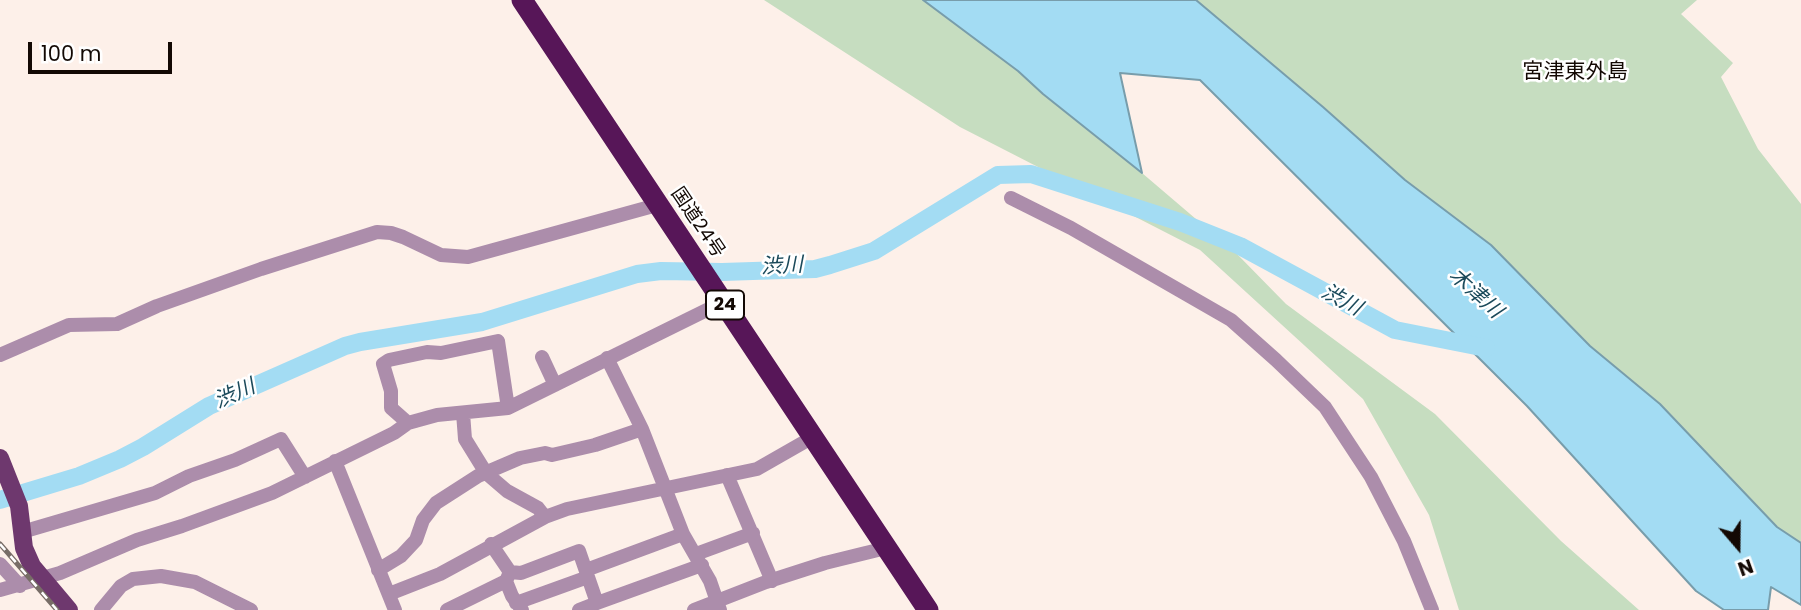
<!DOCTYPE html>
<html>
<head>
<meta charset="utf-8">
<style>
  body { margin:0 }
  #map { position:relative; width:1801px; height:610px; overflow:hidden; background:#fdf0e9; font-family:Poppins,sans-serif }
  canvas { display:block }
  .north { position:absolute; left:1703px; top:512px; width:70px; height:70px; -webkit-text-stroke:5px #fff; paint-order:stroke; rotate:160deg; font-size:19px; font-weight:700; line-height:28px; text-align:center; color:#130904 }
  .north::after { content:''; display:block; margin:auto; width:24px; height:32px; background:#130904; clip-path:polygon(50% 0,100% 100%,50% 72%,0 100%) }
  .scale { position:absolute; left:28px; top:42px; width:144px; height:32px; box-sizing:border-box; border:4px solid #130904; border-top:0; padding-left:9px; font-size:21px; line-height:24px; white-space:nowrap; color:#130904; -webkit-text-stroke:5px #fff; paint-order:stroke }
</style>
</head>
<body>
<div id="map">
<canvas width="1801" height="610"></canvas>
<div class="north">N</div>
<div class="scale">100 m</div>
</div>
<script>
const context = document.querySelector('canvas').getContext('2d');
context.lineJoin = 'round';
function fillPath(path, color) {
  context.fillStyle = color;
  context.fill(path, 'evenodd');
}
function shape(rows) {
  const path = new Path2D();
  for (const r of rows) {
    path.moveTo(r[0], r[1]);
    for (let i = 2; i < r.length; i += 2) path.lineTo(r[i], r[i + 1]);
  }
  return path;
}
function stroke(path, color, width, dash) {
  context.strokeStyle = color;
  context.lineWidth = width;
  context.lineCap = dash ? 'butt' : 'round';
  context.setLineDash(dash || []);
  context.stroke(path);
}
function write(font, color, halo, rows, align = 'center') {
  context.font = font + ' Poppins,"Noto Sans JP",sans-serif';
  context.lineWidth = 5;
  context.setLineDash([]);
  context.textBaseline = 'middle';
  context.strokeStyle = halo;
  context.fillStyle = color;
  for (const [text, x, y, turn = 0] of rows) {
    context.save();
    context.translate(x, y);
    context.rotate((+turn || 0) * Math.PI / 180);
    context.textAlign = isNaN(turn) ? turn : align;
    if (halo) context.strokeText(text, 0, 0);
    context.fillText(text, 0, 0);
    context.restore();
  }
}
fillPath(shape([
  [764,0,923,0,1018,71,1043,94,1142,173,1237,254,1286,304,1435,414,1561,541,1639,610,1459,610,1429,515,1363,399,1200,250,960,127],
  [1196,0,1697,0,1681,14,1733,63,1721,77,1758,149,1801,204,1801,543,1777,527,1660,404,1590,346,1491,245,1405,180,1323,107]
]), '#c6ddc0');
const water = shape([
  [923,0,1196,0,1323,107,1405,180,1491,245,1590,346,1660,404,1777,527,1801,543,1801,605,1771,587,1768,610,1724,610,1696,591,1527,406,1200,80,1120,73,1142,173,1043,94,1018,71,923,0]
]);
fillPath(water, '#a3dcf3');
stroke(water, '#789dab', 2);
stroke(shape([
  [0,500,79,476,120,459,143,447,209,406,345,346,360,342,482,322,637,274,661,271,722,272,815,269,830,265,874,251,998,175,1031,174,1180,222,1240,246,1395,330,1486,348]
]), '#a3dcf3', 18);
stroke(shape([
  [1011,198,1071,228,1231,320,1276,360,1325,407,1371,477,1404,541,1432,610],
  [0,355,69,325,117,324,157,306,261,269,377,232,391,233,403,237,441,255,468,257,657,205],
  [542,357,555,385],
  [607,358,642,429,683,534,710,581,720,610],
  [463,413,465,439,486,473,507,491,538,508,545,517],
  [408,423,391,408,391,391,383,364,389,360,427,352,441,353,498,341,508,408],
  [335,461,395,610],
  [727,475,772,581],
  [22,532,155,493,189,476,235,460,281,439,305,477],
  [491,544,510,572,506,581,512,596,522,610],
  [696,554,753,533],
  [0,564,20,586],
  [378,570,401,556,416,540,423,520,436,503,478,476,520,458,545,453,552,455,595,445,642,429],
  [586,570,683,534],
  [510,572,521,573,579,551,597,603,579,610],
  [0,590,60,573,137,540,182,526,272,493,394,433,408,423,437,415,508,408,723,302],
  [389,594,440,574,545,517,567,509,757,469,813,437],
  [516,603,588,577],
  [597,603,702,565],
  [101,610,121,586,133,579,161,576,195,582,251,610],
  [447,610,506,581],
  [694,610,766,582,825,563,886,548]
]), '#ac8dab', 14);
stroke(shape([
  [0,458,19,506,24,548,32,566,69,610]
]), '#6e386e', 18);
stroke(shape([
  [522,0,928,610]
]), '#571658', 21);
const rail = shape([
  [0,544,57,610]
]);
stroke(rail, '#786d67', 5);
stroke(rail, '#fff', 2.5, [8]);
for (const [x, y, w] of [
  [725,305,38]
]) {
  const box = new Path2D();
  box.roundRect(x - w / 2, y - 14.5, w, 29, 5);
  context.fillStyle = '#fff';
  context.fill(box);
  stroke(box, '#130904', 2);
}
write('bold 18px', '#130904', null, [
  ["24",725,305]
]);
write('19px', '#130904', '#fff', [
  ["国道24号",697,223,56]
]);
write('21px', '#130904', '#fff', [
  ["宮津東外島",1575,73]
]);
write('italic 21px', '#1b4a5b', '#fff', [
  ["渋川",782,267,-3],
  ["木津川",1475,294,42],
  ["渋川",1341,301,28],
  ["渋川",235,395,-24]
]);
</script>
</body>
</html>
